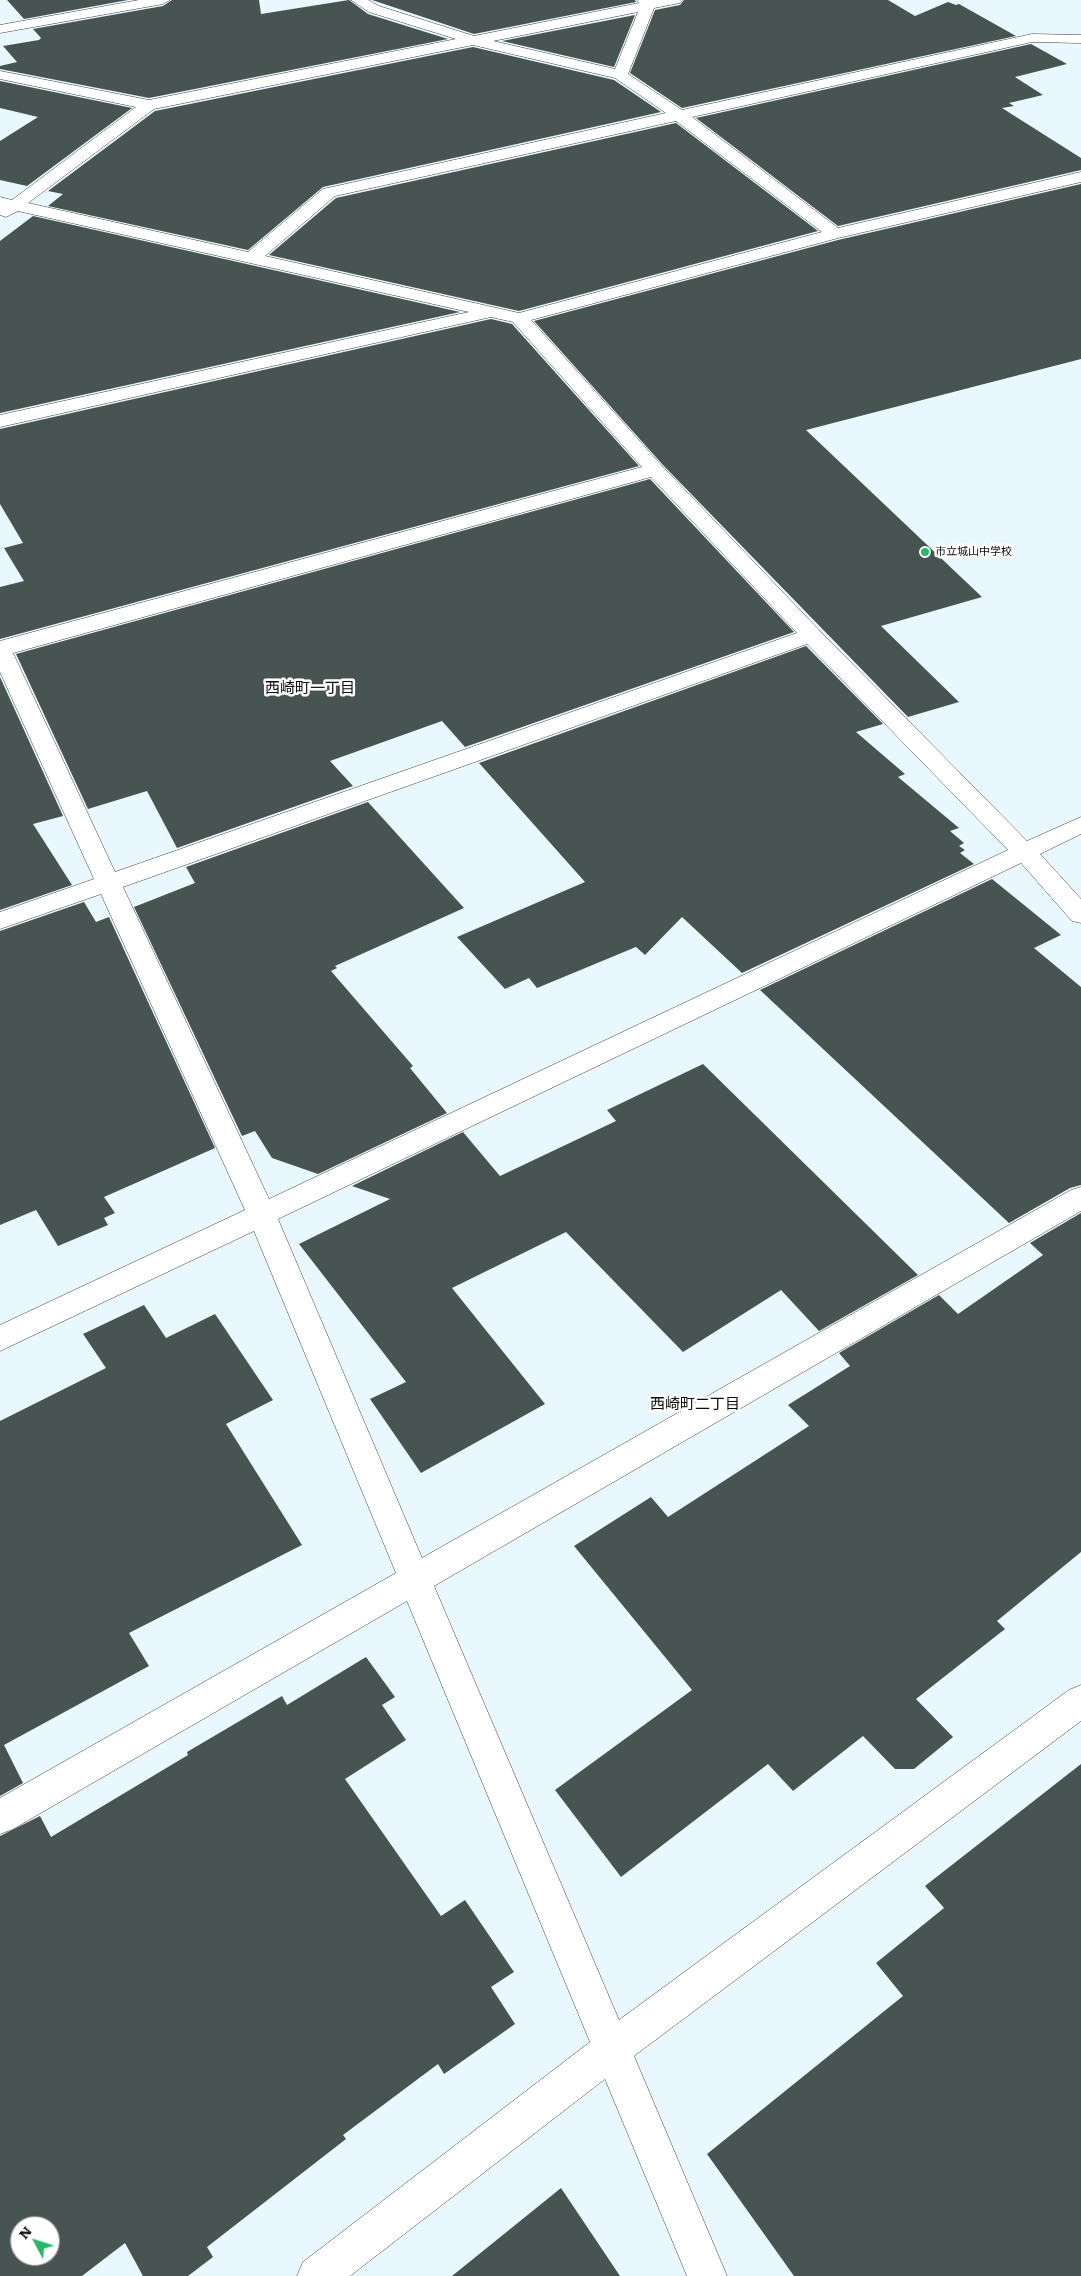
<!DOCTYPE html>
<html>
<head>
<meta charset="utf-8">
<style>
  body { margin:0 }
  #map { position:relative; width:1081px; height:2276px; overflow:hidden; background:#e9f8ff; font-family:Literata,serif }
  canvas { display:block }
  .north { position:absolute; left:10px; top:2216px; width:50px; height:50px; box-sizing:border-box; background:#fff; border:1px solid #9d9d9d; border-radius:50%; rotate:310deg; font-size:14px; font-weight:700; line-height:20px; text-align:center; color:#0b0b0b }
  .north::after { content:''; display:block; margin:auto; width:18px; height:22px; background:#22bc68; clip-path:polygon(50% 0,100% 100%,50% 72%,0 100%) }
</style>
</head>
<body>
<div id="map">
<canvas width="1081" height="2276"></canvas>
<div class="north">N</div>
</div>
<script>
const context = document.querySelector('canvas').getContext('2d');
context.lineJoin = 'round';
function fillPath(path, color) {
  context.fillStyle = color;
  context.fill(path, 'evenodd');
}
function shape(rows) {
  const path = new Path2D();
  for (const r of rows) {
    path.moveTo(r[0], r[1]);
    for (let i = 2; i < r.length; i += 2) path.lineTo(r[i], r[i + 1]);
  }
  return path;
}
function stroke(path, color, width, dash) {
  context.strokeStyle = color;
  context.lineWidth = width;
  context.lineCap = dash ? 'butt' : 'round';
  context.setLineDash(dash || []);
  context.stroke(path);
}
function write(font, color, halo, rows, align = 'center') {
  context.font = font + ' Literata,"Noto Sans JP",serif';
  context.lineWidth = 5;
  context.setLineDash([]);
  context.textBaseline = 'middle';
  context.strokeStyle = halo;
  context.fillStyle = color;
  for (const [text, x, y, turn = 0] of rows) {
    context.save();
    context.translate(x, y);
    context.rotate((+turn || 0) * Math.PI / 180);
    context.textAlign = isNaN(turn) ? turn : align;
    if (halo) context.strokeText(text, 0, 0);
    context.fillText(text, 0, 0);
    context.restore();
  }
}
fillPath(shape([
  [7,0,128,0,24,19],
  [172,0,259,0,261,14,349,0,368,14,448,39,149,98,0,69,0,66,17,62,3,46,39,40,41,38,33,29,163,6],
  [372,0,635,0,636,2,474,34],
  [684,0,888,0,915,16,948,2,956,5,959,4,1016,36,682,108,630,73,655,10,680,5],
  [635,15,614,67,502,41],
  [1031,44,1067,64,1015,77,1043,95,1009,103,1014,106,1002,108,1081,158,1081,170,838,226,696,118],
  [473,47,614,80,661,112,323,187,248,250,48,206,63,194,48,191,155,111],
  [0,81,132,108,27,186,0,180,0,141,38,117,0,108],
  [676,123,818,231,519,311,269,255,336,198],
  [1081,184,1081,359,806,430,982,597,881,626,959,702,908,717,663,465,534,321,838,240],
  [33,216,460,312,0,413,0,241],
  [491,319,512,324,639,466,0,639,0,587,24,581,4,548,23,543,0,504,0,429],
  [650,479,794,632,465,747,442,721,330,761,353,786,177,848,147,791,88,809,16,654],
  [806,646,883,724,856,732,905,774,898,777,959,828,950,831,964,843,959,846,965,850,960,853,974,864,742,973,682,917,645,955,636,947,537,988,529,978,505,989,457,937,585,882,479,763],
  [0,677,63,816,33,824,72,885,0,910],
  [368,802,464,908,335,966,337,968,331,971,413,1066,410,1068,447,1113,318,1174,272,1158,255,1131,242,1136,134,907,195,883,186,867],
  [992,879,1061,935,1034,948,1081,987,1081,1185,1070,1188,1009,1223,760,990],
  [84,902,96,922,109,917,215,1148,104,1197,115,1213,104,1218,108,1225,58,1246,36,1210,0,1225,0,931],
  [703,1064,918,1275,819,1331,781,1290,683,1352,566,1232,452,1288,545,1404,421,1473,370,1399,406,1382,299,1244,390,1199,352,1186,463,1132,500,1176,616,1121,607,1110],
  [1081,1213,1081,1552,997,1621,1005,1629,916,1699,953,1737,914,1769,895,1769,863,1736,793,1791,768,1764,621,1877,555,1790,692,1690,574,1546,651,1497,668,1517,809,1426,788,1405,850,1366,839,1353,939,1295,958,1314,1043,1255,1030,1243],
  [144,1305,166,1338,215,1314,273,1400,226,1424,302,1545,129,1633,149,1666,4,1745,23,1783,0,1796,0,1421,106,1368,83,1334],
  [366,1657,395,1697,382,1705,406,1740,345,1779,441,1916,465,1900,514,1972,491,1987,515,2024,444,2074,438,2064,343,2135,346,2139,207,2247,213,2257,188,2276,143,2276,125,2243,82,2276,0,2276,0,1836,40,1816,51,1837,188,1755,187,1752,282,1696,287,1705],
  [20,2226,50,2226,50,2256,20,2256],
  [1081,1764,1081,2276,794,2276,707,2154,903,1996,876,1963,944,1908,925,1886],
  [561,2188,620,2276,452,2276]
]), '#475452');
const street = shape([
  [139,0,170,0,163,4,0,33,0,25,139,0],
  [351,0,368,0,379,6,474,36,639,3,637,0,682,0,680,3,654,8,628,74,682,110,1032,34,1081,35,1081,43,1032,42,692,117,838,228,1081,172,1081,182,838,238,531,320,662,466,819,630,1027,841,1081,817,1081,834,1040,854,1081,899,1081,923,1072,921,1021,863,278,1219,422,1558,1071,1190,1081,1187,1081,1211,434,1586,619,2020,1069,1690,1081,1685,1081,1721,634,2056,727,2276,687,2276,605,2079,350,2276,297,2276,303,2262,590,2042,407,1601,13,1829,0,1834,0,1798,396,1573,254,1231,0,1351,0,1325,245,1210,101,894,0,929,0,912,94,879,0,672,0,641,642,467,513,322,491,317,0,427,0,415,469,312,18,211,6,217,0,215,0,197,12,200,136,107,0,79,0,71,149,100,456,39,369,12,351,0],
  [638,12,615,69,493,41,638,12],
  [473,45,615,78,666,113,323,189,248,252,28,203,154,109,473,45],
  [676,121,822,232,519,313,265,256,335,196,676,121],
  [651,477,797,633,115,872,13,653,651,477],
  [807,644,1008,850,269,1199,123,887,807,644]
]);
stroke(street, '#3e3e3e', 1);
fillPath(street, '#fff');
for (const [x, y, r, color] of [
  [925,552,5,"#22bc68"]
]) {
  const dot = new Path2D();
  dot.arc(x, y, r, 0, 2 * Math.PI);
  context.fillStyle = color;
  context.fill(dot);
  stroke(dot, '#fff', 2);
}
write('11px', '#0b0b0b', '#fff', [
  ["市立城山中学校",935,552]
], 'left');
write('15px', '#0b0b0b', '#fff', [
  ["西崎町一丁目",310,689],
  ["西崎町二丁目",695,1405]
]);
</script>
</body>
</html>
